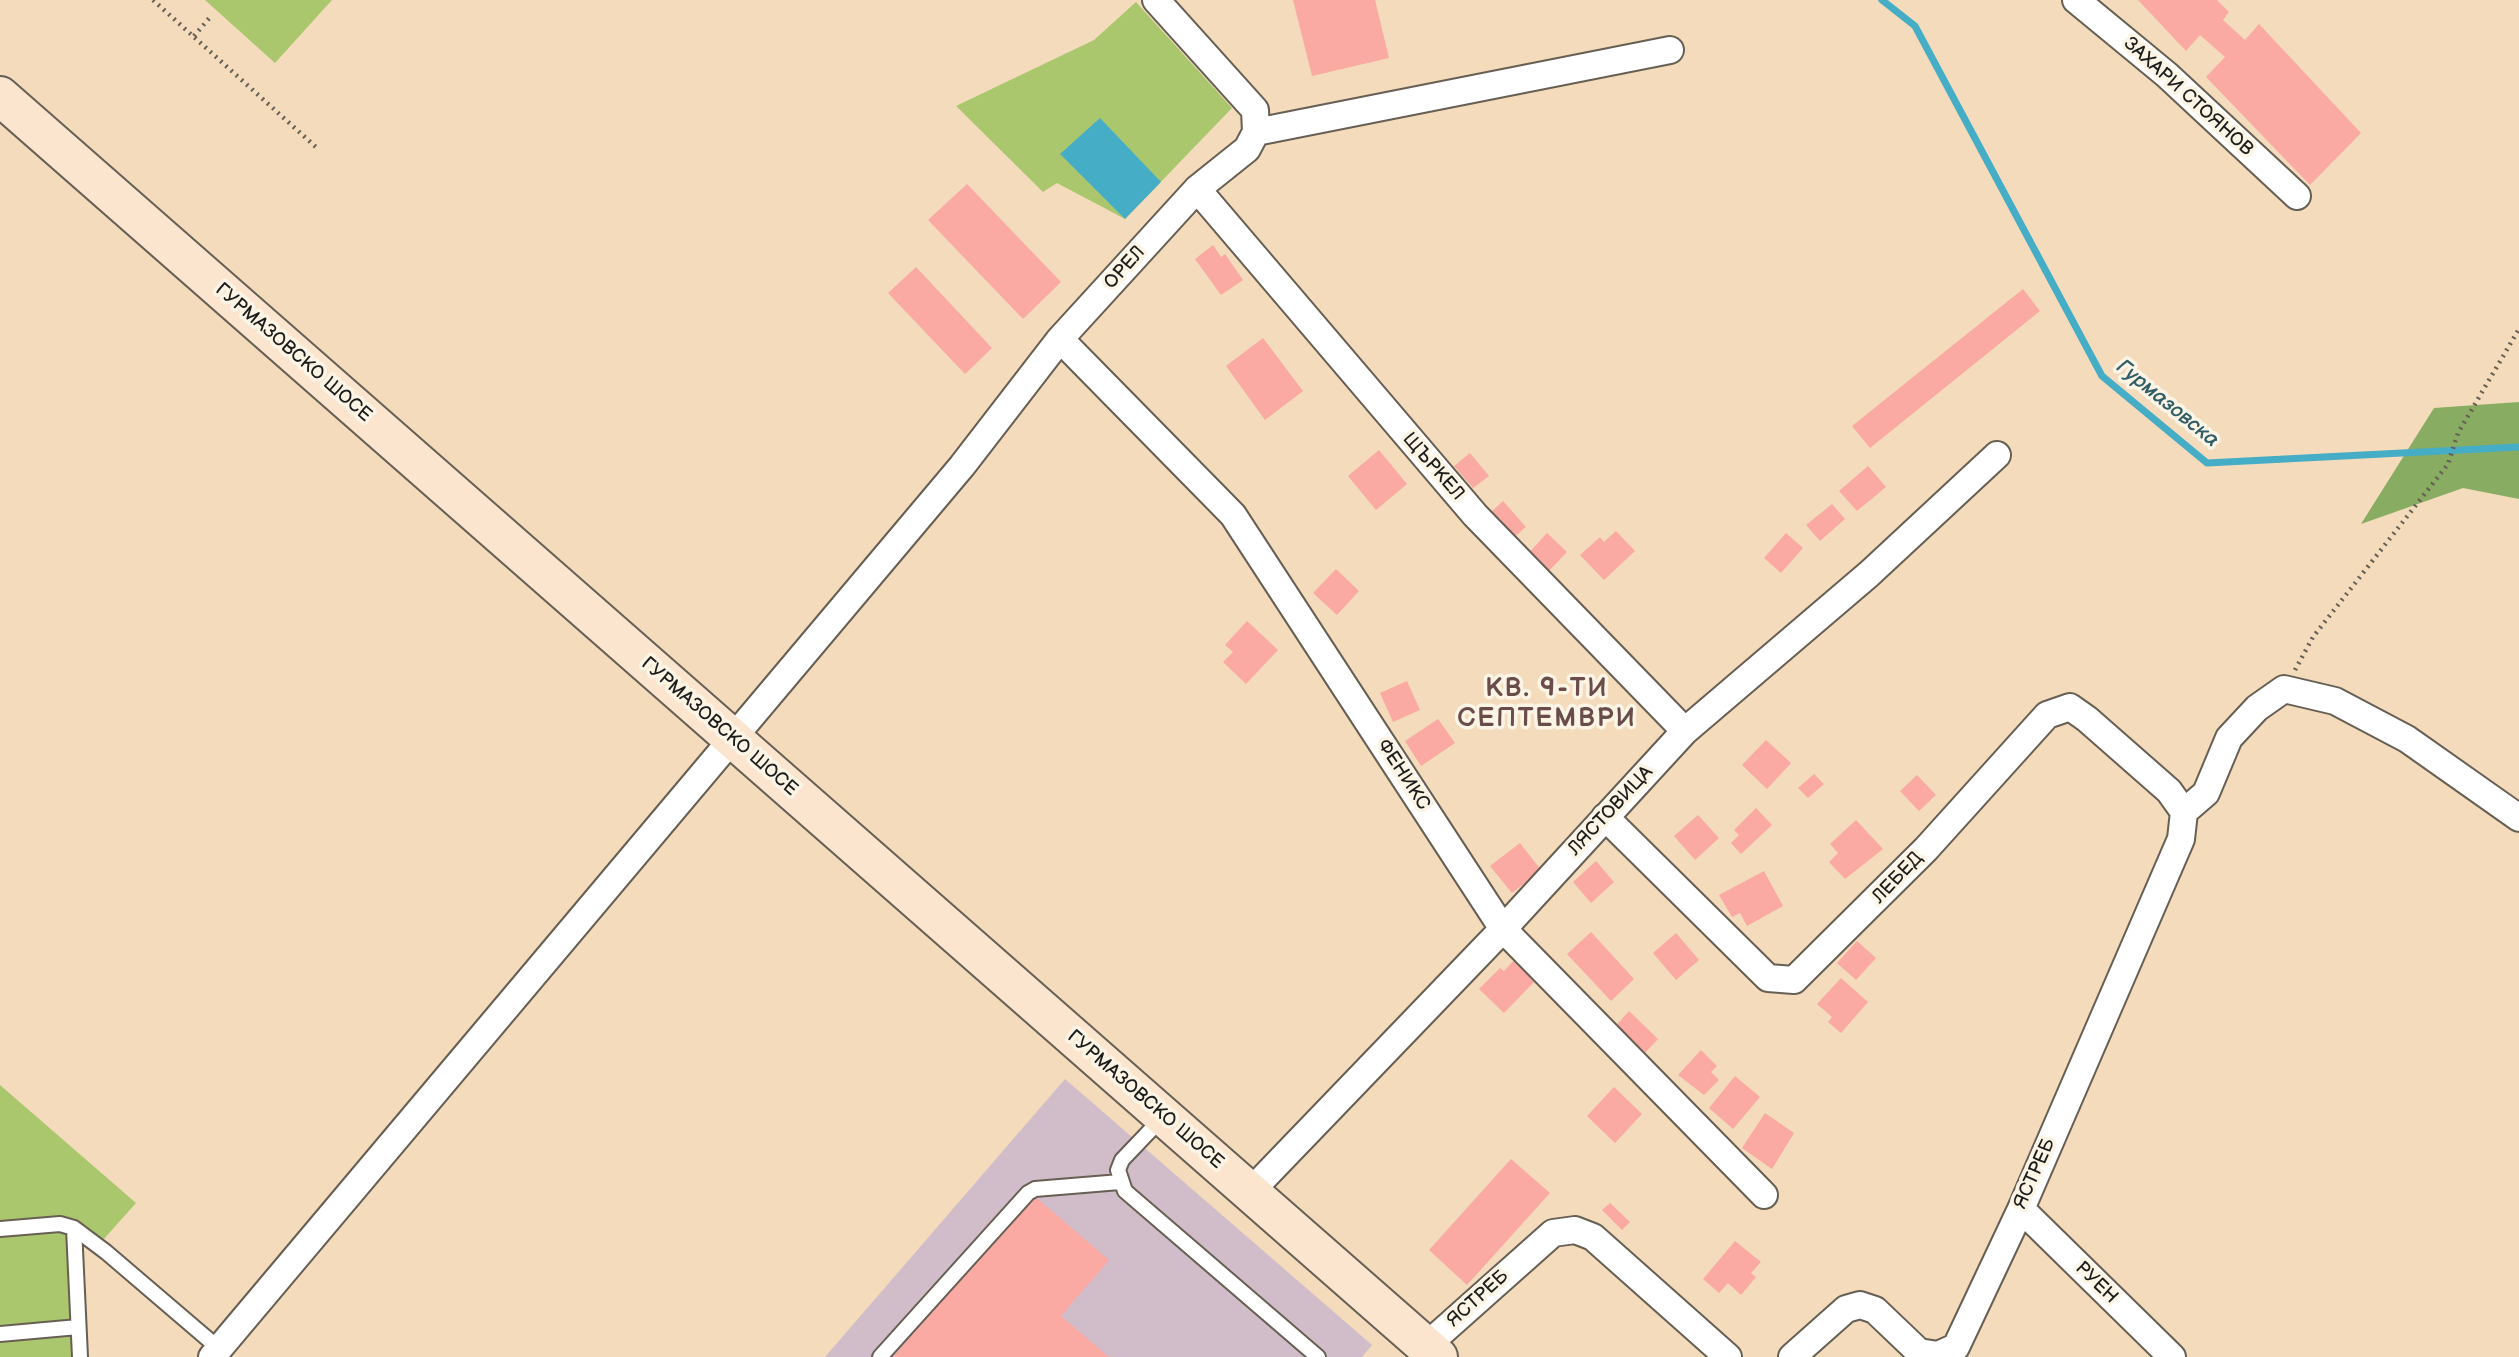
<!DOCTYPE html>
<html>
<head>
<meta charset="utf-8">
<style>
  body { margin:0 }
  canvas { display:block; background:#f3dbbb }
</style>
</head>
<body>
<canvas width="2519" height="1357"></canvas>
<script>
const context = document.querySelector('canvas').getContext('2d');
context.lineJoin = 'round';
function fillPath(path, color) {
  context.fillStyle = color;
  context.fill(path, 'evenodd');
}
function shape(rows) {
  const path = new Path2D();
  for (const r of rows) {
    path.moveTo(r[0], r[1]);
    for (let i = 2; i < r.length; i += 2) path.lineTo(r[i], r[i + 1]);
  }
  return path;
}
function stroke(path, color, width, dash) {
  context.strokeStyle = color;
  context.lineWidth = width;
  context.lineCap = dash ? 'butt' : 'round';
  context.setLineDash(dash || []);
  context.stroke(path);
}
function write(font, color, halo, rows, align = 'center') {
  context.font = font + ' "Balsamiq Sans",sans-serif';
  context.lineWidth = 7;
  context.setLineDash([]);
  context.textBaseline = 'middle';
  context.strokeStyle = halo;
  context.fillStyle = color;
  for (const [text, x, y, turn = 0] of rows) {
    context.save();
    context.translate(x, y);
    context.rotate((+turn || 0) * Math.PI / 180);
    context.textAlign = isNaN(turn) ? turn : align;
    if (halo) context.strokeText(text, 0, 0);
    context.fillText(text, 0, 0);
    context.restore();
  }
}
fillPath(shape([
  [1065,1079,1372,1345,1362,1357,825,1357]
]), '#d1bdc9');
fillPath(shape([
  [205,0,332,0,275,63],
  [1136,2,1232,108,1125,219,1057,183,1043,192,956,106,1094,40],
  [0,1085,136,1203,103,1240,80,1228,88,1357,0,1357]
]), '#abc76e');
fillPath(shape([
  [2519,402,2519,499,2463,488,2361,524,2434,408]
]), '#88ac61');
fillPath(shape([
  [1100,118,1161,182,1125,219,1060,154]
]), '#46adc6');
stroke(shape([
  [1882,0,1915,26,2102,376,2207,463,2519,447]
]), '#46adc6', 7);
fillPath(shape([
  [1293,0,1375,0,1389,58,1312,76],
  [2138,0,2217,0,2229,12,2223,20,2245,40,2259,24,2361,133,2310,185,2206,77,2225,57,2200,35,2186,51],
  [967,184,1061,282,1023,319,928,220],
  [1213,245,1221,257,1225,254,1243,280,1221,295,1195,259],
  [916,267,992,348,965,374,888,293],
  [2023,289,2040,311,1870,448,1852,426],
  [1263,338,1303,391,1265,420,1226,366],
  [1379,450,1407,484,1376,510,1348,476],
  [1470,453,1489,476,1473,488,1454,466],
  [1868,466,1886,487,1857,511,1839,491],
  [1503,501,1526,527,1512,539,1490,513],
  [1832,504,1845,519,1820,541,1806,525],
  [1616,531,1635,551,1604,580,1580,555,1600,537,1604,542],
  [1547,533,1567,552,1546,574,1527,555],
  [1786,533,1803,548,1781,573,1764,558],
  [1336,569,1359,591,1337,615,1313,593],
  [1247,621,1278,650,1246,684,1223,662,1233,652,1225,645],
  [1407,681,1420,710,1393,722,1380,693],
  [1438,719,1455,743,1421,766,1405,741],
  [1766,740,1791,763,1767,789,1742,765],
  [1814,774,1824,784,1808,798,1798,788],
  [1917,775,1936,795,1919,811,1900,791],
  [1756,808,1772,825,1741,854,1731,843,1739,835,1734,830],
  [1698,815,1719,838,1695,860,1674,836],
  [1856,820,1883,849,1845,879,1829,862,1838,853,1830,844],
  [1520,843,1541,870,1512,893,1490,866],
  [1596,861,1614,882,1591,903,1573,882],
  [1764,871,1783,906,1747,926,1740,913,1732,917,1719,895],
  [1591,932,1634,979,1611,1001,1567,954],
  [1676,933,1699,960,1676,980,1653,953],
  [1857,941,1876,958,1856,980,1837,963],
  [1516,958,1537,979,1504,1013,1479,989,1500,968,1504,971],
  [1841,978,1868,1002,1841,1033,1828,1022,1832,1017,1817,1004],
  [1629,1011,1658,1039,1642,1056,1613,1029],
  [1701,1050,1717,1066,1711,1072,1719,1080,1704,1095,1678,1075],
  [1735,1076,1760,1097,1733,1129,1709,1108],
  [1614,1087,1642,1114,1615,1143,1587,1116],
  [1765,1113,1794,1133,1772,1169,1742,1148],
  [1511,1159,1550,1193,1467,1285,1429,1250],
  [1032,1194,1109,1260,1061,1316,1109,1357,893,1357],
  [1610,1203,1630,1222,1622,1230,1602,1210],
  [1735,1241,1761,1262,1751,1273,1756,1277,1741,1295,1728,1283,1719,1293,1703,1279]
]), '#faa9a3');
const lane = shape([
  [1163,1117,1122,1160,1118,1170,1125,1191,1318,1357],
  [74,1228,80,1357],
  [0,1229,60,1224,74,1228,106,1252,223,1352],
  [0,1334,78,1327],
  [880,1357,1028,1193,1035,1189,1120,1182]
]);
const street = shape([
  [1156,0,1255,110,1256,132],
  [2076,0,2167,75,2297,196],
  [1197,189,1475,515,1685,731],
  [1060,339,1233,515,1503,929,1764,1195],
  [2184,812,2206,793,2229,738,2257,708,2284,689,2335,701,2407,739,2519,818],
  [1605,817,1768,978,1794,980,1926,849,2047,715,2070,707,2087,719,2169,791,2184,812],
  [1250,1192,1503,929,1685,731,1869,574,1997,455],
  [2021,1209,2172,1357],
  [1426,1346,1553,1233,1575,1230,1593,1237,1728,1357],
  [212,1357,962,466,1060,339,1197,189,1247,149,1256,132,1670,50],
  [1792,1357,1846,1309,1860,1305,1875,1310,1919,1352,1938,1355,1956,1347,2021,1209,2181,839,2184,812]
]);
const secondary = shape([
  [0,96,1438,1357]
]);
stroke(lane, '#675f54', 18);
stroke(street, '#675f54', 30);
stroke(secondary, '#675f54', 42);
stroke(shape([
  [153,0,317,148],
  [194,36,212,15],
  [2295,670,2313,637,2448,464,2458,433,2519,329]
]), '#675f54', 4.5, [2, 5]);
stroke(lane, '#fff', 14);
stroke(street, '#fff', 26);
stroke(secondary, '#fbe5cf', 38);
write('19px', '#1c1c1c', '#fcf5e5', [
  ["ЗАХАРИ СТОЯНОВ",2188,97,42],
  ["ОРЕЛ",1125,268,-48],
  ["ГУРМАЗОВСКО ШОСЕ",293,353,41],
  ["ЩЪРКЕЛ",1433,467,49],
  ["ГУРМАЗОВСКО ШОСЕ",719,727,41],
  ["ФЕНИКС",1403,775,57],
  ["ЛЯСТОВИЦА",1611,811,-47],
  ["ЛЕБЕД",1898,878,-46],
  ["ГУРМАЗОВСКО ШОСЕ",1145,1100,41],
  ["ЯСТРЕБ",2035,1174,-66],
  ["РУЕН",2096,1283,44],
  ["ЯСТРЕБ",1478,1299,-42]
]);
write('italic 21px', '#2f5d68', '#fcf5e5', [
  ["Гурмазовска",2167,404,39]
]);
context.letterSpacing = '2px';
write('bold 26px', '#6a4d4b', '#fcf5e5', [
  ["КВ. 9-ТИ",1547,689],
  ["СЕПТЕМВРИ",1547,719]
]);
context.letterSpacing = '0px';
</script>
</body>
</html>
